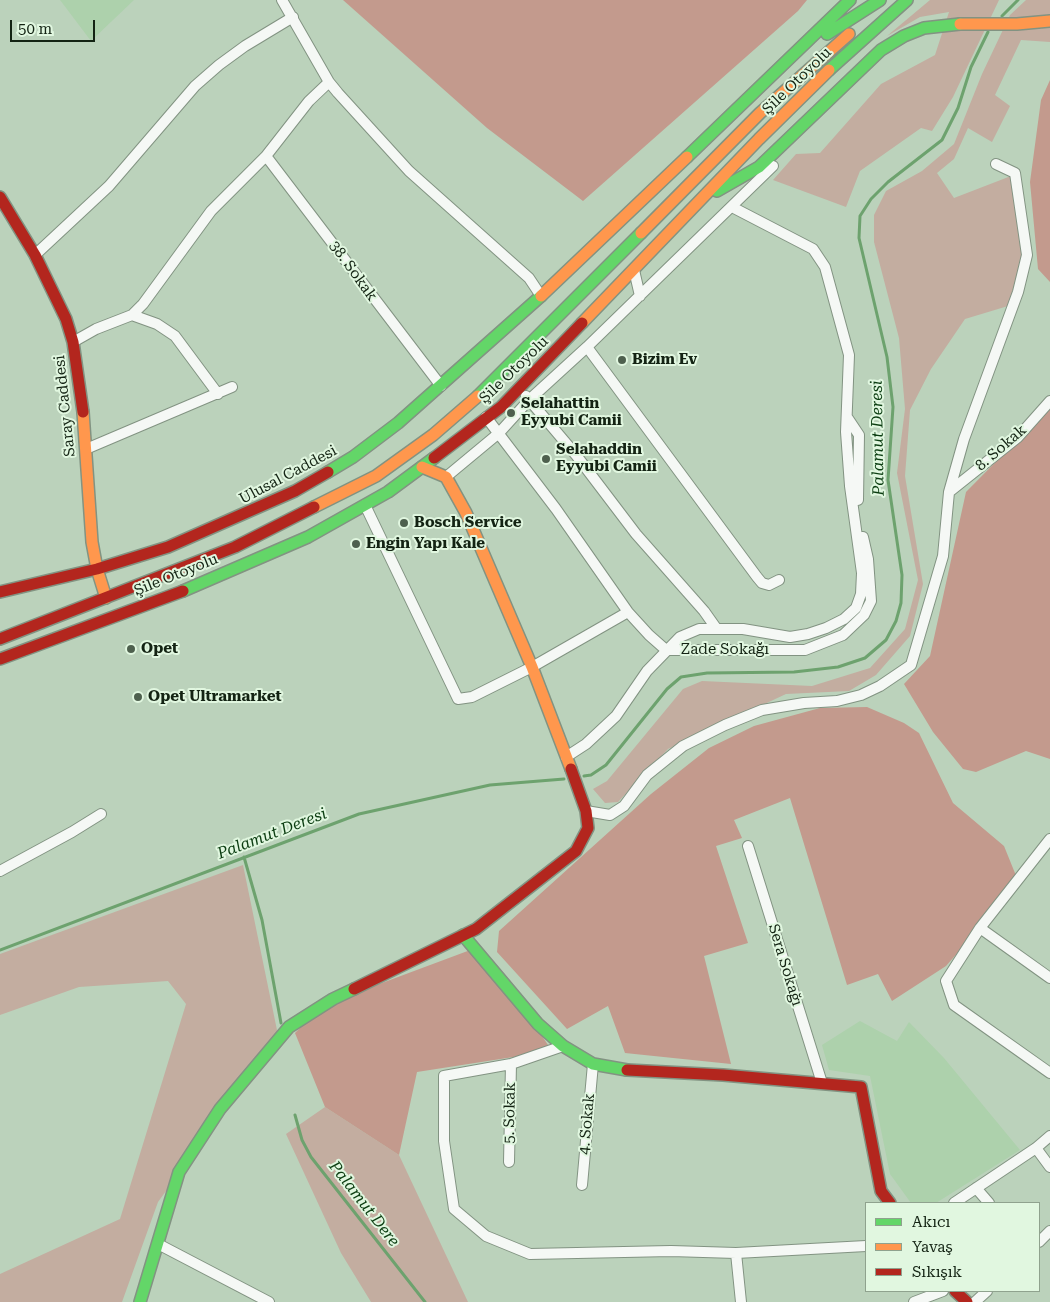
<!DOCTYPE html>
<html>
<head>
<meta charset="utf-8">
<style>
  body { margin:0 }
  #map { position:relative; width:1050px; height:1302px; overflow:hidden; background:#bbd2bb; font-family:"Roboto Serif",serif }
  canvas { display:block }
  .legend { position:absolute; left:865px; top:1202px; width:175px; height:90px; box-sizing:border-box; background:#e1f7e0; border:1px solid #8fa28e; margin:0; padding:6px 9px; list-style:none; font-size:15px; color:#132313 }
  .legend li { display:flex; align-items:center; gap:10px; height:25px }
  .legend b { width:25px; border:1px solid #8fa28e }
  .scale { position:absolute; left:10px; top:20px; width:85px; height:22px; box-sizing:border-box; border:2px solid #132313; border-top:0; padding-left:6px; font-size:15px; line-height:18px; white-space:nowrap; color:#132313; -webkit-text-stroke:4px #e1f7e0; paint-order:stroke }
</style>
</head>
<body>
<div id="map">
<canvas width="1050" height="1302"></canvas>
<ul class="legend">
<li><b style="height:6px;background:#63d668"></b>Akıcı</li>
<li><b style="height:6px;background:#ff974d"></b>Yavaş</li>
<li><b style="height:6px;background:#b3261e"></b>Sıkışık</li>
</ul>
<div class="scale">50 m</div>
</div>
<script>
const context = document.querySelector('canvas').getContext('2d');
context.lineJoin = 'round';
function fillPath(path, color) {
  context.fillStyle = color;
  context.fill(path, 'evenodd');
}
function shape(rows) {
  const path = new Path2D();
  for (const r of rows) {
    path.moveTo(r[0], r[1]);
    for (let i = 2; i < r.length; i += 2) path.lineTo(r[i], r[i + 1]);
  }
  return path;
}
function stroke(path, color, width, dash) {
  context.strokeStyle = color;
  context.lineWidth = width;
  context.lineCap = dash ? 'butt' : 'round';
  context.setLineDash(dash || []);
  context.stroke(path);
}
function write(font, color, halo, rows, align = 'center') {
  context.font = font + ' "Roboto Serif",serif';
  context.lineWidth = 4;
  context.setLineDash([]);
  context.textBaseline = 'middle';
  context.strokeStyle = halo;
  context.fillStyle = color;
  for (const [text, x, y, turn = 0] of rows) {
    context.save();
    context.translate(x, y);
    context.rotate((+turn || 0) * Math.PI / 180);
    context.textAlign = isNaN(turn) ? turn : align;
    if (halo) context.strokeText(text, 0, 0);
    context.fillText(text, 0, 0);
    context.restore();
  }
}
fillPath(shape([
  [60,0,134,0,91,41],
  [860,1021,897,1041,909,1022,944,1058,1020,1150,936,1203,911,1203,890,1174,870,1076,829,1070,822,1045]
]), '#add1ac');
fillPath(shape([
  [930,0,999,0,953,97,932,131,921,128,860,171,846,207,773,180,796,154,820,153,881,84,935,55,949,12,920,17,887,36],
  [1026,0,1050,0,1050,42,1021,40,995,95,1010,106,992,142,968,128,954,159,937,173,954,198,1011,176,1024,254,1008,306,965,319,931,369,910,410,905,476,923,584,910,636,876,675,849,691,786,694,668,749,618,802,605,803,593,789,607,781,683,689,702,681,812,686,870,668,905,629,918,580,897,473,905,409,899,338,874,242,874,215,886,191,922,171,954,144,982,74,1010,15],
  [243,865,278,1035,268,1052,158,1202,122,1302,0,1302,0,1274,120,1219,186,1004,168,981,79,987,0,1015,0,954],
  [325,1107,399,1155,468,1302,371,1302,341,1253,286,1134]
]), '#c3ada0');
fillPath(shape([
  [343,0,807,0,798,11,583,201,487,128],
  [1050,80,1050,282,1038,269,1030,182,1041,100],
  [1050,407,1050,759,1026,751,976,772,963,769,933,732,904,684,930,656,966,492],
  [867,707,904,723,919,733,953,803,1004,846,1019,883,946,966,892,1001,878,974,847,985,790,798,734,820,742,838,716,846,748,943,704,956,731,1064,625,1053,608,1006,567,1029,497,952,499,931,651,794,709,748,754,726,820,708],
  [473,949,490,958,552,1051,417,1072,399,1155,325,1107,295,1033,323,1005]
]), '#c39a8d');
stroke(shape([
  [1002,16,1018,0],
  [584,776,591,775,606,765,667,689,681,677,707,673,794,672,838,667,865,658,886,640,896,621,901,603,902,575,888,480,893,407,887,357,859,238,860,216,871,199,888,182,942,140,958,108,971,67,988,32],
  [244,857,262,920,281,1023],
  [0,950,359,814,490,785,564,779],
  [295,1115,302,1140,311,1157,425,1302]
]), '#6da26e', 3);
const street = shape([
  [282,0,329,82,338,93,409,171,529,278,541,296],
  [266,156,441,386],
  [35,255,109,186,195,86,219,65,245,46,293,17],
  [634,270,640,296],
  [132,315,157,324,175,336,218,394],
  [73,342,96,329,132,315,143,304,211,211,266,156,309,101,329,82],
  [587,347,757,577,762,583,769,585,779,580],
  [526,396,576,455,636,534,704,611,716,628],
  [486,417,556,509,628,612,649,635,666,650,805,650,843,635,864,615,871,601,868,559,863,537],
  [847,417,859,435,858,500],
  [86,449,232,387],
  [446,477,499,433,529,400,587,347,773,166],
  [949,492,1018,437,1050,401],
  [365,505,458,699,472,697,532,667,628,612],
  [566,757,586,744,616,716,647,671,680,637,699,629,743,629,790,637,808,634,826,628,844,619,856,608,861,594,862,573,850,486,846,432,849,355,825,267,813,249,732,207],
  [586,811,610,815,624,806,647,775,683,746,725,725,762,710,804,703,837,701,861,695,880,686,911,665,943,556,949,492,964,439,1018,292,1027,255,1015,173,996,164],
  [1050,839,980,928,946,981,954,1005,1050,1073],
  [748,846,822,1083],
  [0,871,72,832,101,814],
  [980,928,1050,978],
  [563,1046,511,1064,444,1076,444,1141,454,1209,486,1236,530,1254,671,1251,736,1253,866,1246],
  [1036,1148,1050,1167],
  [509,1162,511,1064],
  [582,1185,593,1064],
  [976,1188,989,1203],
  [954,1203,1036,1148,1050,1136],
  [1039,1242,1050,1231],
  [158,1244,269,1302],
  [736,1253,741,1302],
  [914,1302,943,1291],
  [975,1302,987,1291]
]);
const fast = shape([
  [827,34,880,0],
  [829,70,907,0],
  [687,157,850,0],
  [717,191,759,167,881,50,904,36,924,28,960,24],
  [478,396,641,233],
  [328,472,353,457,398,423,541,296],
  [183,591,308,537,388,492,434,458],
  [463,935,538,1024,563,1046,593,1064,627,1070],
  [140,1302,179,1172,220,1109,289,1027,333,999,354,989]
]);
const slow = shape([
  [960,24,1017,24,1050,21],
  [641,233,760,113,849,34],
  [541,296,687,157],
  [582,323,759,139,829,70],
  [83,412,92,542,97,569],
  [422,467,446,477,466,513,532,667,571,769],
  [314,507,376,476,433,435,478,396],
  [97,569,106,598]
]);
const jam = shape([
  [0,197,35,255,66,319,73,342,83,412],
  [434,458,501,407,582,323],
  [0,592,97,569,168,547,295,491,328,472],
  [0,639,235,547,314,507],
  [0,659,183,591],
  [354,989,476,929,576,851,588,828,586,811,571,769],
  [627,1070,723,1075,861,1087,881,1191,890,1203],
  [955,1291,967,1302]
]);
stroke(street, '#829382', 12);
stroke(fast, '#829382', 14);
stroke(slow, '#829382', 14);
stroke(jam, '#829382', 14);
stroke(street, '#f5f8f5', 10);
stroke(fast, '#63d668', 11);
stroke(slow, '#ff974d', 11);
stroke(jam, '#b3261e', 11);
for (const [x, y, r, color] of [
  [622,360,5,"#4e604e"],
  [511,413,5,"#4e604e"],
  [546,459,5,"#4e604e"],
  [404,523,5,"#4e604e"],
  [356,544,5,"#4e604e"],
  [131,649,5,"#4e604e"],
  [138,697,5,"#4e604e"]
]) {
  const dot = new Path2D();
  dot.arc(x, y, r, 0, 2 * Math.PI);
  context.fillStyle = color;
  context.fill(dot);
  stroke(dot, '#e1f7e0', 2);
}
write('15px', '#132313', '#e1f7e0', [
  ["Şile Otoyolu",797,81,-44],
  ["38. Sokak",353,271,54],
  ["Şile Otoyolu",514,370,-44],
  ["Saray Caddesi",65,406,-96],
  ["8. Sokak",1001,448,-41],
  ["Ulusal Caddesi",288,475,-28],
  ["Şile Otoyolu",176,575,-22],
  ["Zade Sokağı",725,650],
  ["Sera Sokağı",785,965,73],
  ["5. Sokak",510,1113,-89],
  ["4. Sokak",587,1124,-85]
]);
write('bold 15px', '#132313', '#e1f7e0', [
  ["Bizim Ev",632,360],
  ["Selahattin",521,404],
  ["Eyyubi Camii",521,421],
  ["Selahaddin",556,450],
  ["Eyyubi Camii",556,467],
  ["Bosch Service",414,523],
  ["Engin Yapı Kale",366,544],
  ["Opet",141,649],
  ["Opet Ultramarket",148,697]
], 'left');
write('italic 16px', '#0b3d11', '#e1f7e0', [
  ["Palamut Deresi",878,438,-91],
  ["Palamut Deresi",272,834,-21],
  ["Palamut Dere",364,1204,52]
]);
</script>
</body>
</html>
